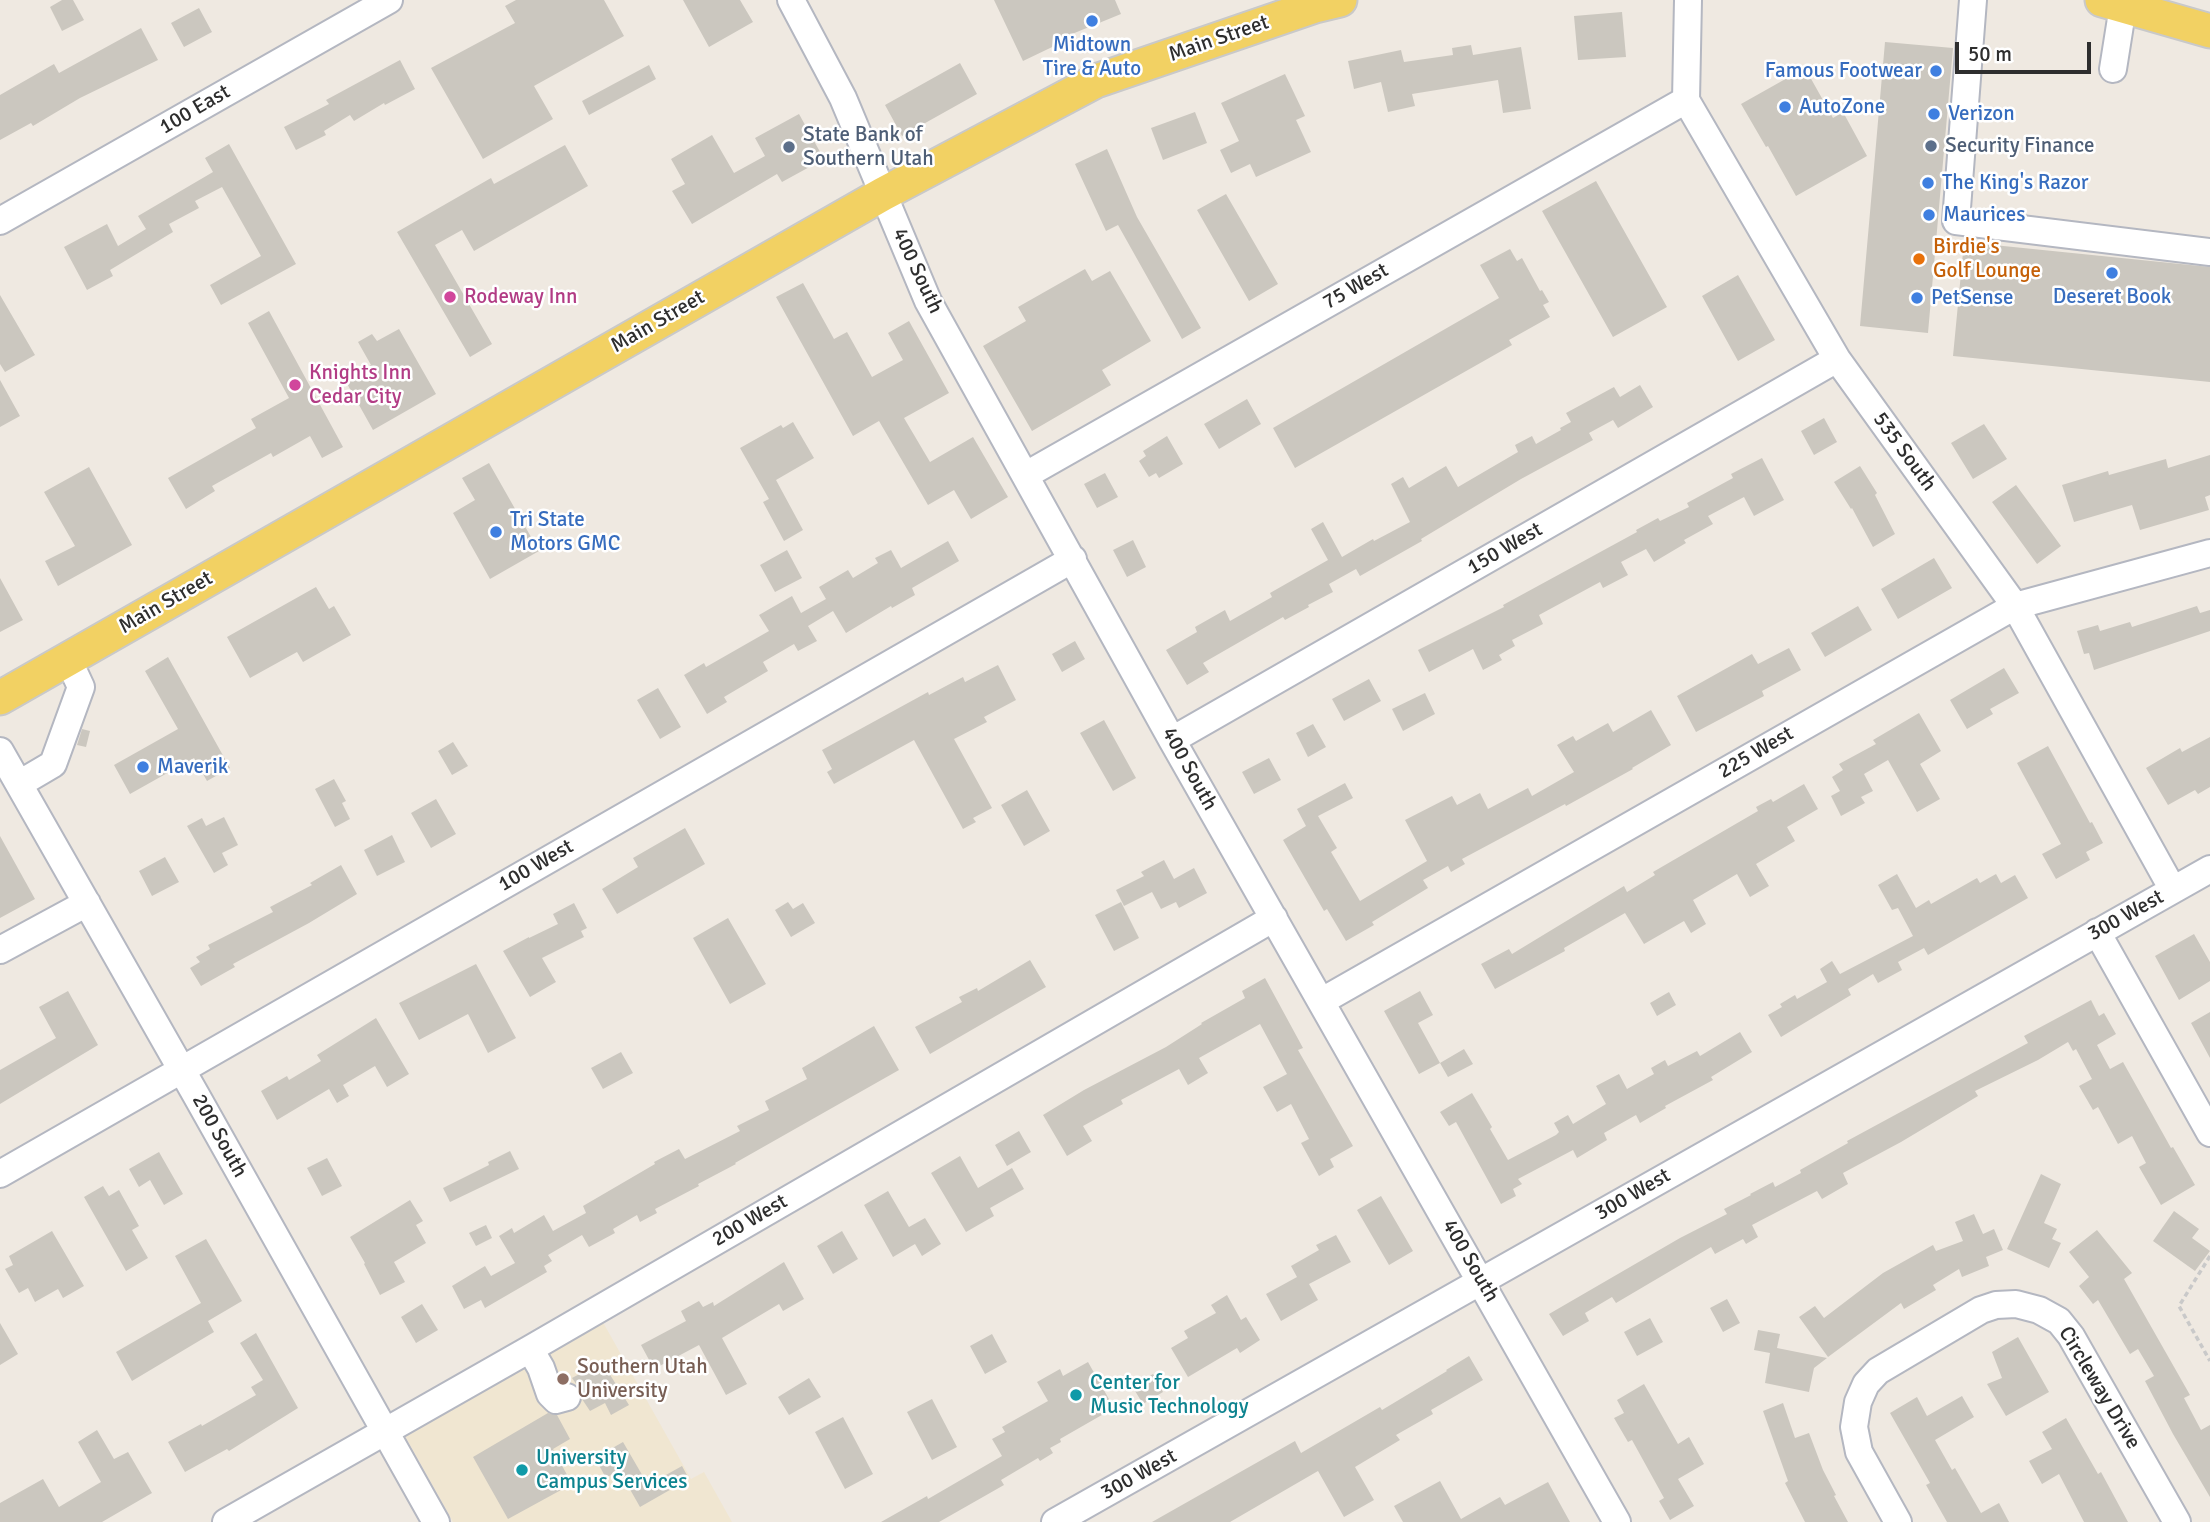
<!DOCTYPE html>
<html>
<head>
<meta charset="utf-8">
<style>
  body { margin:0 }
  #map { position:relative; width:2210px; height:1522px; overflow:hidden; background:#efe9e1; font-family:Signika,sans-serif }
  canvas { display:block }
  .scale { position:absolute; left:1955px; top:42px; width:136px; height:32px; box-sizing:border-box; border:4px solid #2e2e2e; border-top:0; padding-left:9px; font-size:21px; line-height:24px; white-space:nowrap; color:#2e2e2e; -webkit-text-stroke:5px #fff; paint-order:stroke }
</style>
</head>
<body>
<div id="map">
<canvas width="2210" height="1522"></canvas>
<div class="scale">50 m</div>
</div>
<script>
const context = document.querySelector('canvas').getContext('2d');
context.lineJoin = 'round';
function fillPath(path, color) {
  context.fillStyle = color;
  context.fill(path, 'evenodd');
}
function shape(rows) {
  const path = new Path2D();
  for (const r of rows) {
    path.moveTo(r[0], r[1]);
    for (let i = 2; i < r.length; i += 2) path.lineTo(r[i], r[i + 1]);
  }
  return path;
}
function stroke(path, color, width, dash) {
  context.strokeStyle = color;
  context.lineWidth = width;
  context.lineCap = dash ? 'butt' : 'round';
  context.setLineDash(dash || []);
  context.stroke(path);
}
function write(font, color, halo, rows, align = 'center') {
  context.font = font + ' Signika,sans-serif';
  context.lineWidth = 5;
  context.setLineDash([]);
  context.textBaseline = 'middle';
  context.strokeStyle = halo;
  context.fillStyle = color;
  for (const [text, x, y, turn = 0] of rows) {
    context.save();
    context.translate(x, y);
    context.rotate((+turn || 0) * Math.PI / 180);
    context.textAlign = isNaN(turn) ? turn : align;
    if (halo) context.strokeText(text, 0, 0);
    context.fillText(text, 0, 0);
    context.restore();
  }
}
fillPath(shape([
  [600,1317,691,1479,704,1472,732,1522,453,1522,401,1429]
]), '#f0e6d1');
fillPath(shape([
  [62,0,73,0,84,20,62,31,50,7],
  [516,0,604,0,624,36,534,86,553,119,483,159,431,68,515,23,505,6],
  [683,0,740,0,753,22,709,47],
  [994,0,1115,0,1121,14,1072,34,1073,37,1023,61],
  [199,8,212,32,184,47,171,23],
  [1622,12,1626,57,1578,60,1574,16],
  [141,28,158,60,80,98,33,126,31,123,0,140,0,95,54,64,59,73],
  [1885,42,1953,48,1928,333,1860,326],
  [1471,45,1473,55,1521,47,1531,109,1503,113,1498,80,1412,94,1415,106,1388,112,1381,82,1354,89,1348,61,1401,50,1404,62,1453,55,1452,48],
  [400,60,415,89,385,105,384,103,354,121,350,115,324,131,326,135,296,150,284,127,329,104,326,100],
  [960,63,977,94,902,136,885,105],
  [649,65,656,79,589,115,582,101],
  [1805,68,1833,118,1843,112,1867,156,1796,196,1768,146,1766,147,1741,104],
  [1285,74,1305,116,1296,120,1311,152,1256,177,1250,164,1231,173,1220,150,1239,141,1221,103],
  [1195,112,1207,143,1163,160,1151,128],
  [799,114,824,159,782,182,777,174,692,224,672,191,685,184,671,159,712,135,734,173,765,156,755,138],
  [229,144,296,264,221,305,210,285,261,256,222,187,195,201,199,208,169,224,173,232,110,270,113,276,87,290,64,247,107,224,118,246,146,229,138,216,213,172,205,158],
  [565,145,588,186,474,251,462,230,435,245,492,344,470,357,397,232,491,178,494,184],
  [1107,149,1137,217,1201,328,1182,339,1118,225,1106,231,1075,164],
  [1596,181,1667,307,1613,337,1542,211],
  [1226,194,1278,284,1249,301,1197,210],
  [1964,242,2210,267,2210,382,1953,356],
  [1510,249,1517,261,1522,258,1540,291,1542,290,1549,302,1543,305,1550,317,1509,340,1512,345,1295,468,1273,428,1499,298,1480,265],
  [1085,269,1092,281,1110,271,1151,341,1102,370,1111,385,1032,431,983,346,1026,321,1018,307],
  [1738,275,1775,340,1738,361,1702,296],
  [803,283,834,339,847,332,872,377,903,360,888,333,909,321,949,393,904,418,930,462,973,437,1008,497,971,519,954,490,928,505,879,421,853,436,776,297],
  [0,295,35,355,5,372,0,364],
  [269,311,343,447,322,458,310,436,273,457,271,453,212,486,215,491,186,509,168,478,256,428,251,419,289,398,248,323],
  [399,329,436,394,373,430,345,380,371,365,358,342,372,334,377,341],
  [0,380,20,416,0,427],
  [1640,385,1653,407,1618,428,1613,420,1589,433,1593,440,1521,479,1421,539,1422,541,1360,576,1356,569,1329,584,1333,592,1308,605,1309,607,1285,620,1283,617,1203,663,1209,672,1187,685,1166,650,1197,632,1195,627,1225,610,1230,621,1272,597,1270,593,1328,560,1311,529,1323,522,1342,557,1373,539,1374,541,1410,522,1391,484,1403,477,1409,488,1446,466,1458,487,1518,452,1515,445,1532,436,1536,444,1561,430,1560,428,1571,422,1566,413,1614,387,1620,397],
  [1247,399,1261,424,1219,449,1204,424],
  [1824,418,1837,442,1814,455,1801,431],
  [793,422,814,458,776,480,803,530,784,541,763,502,769,499,740,448,781,425,783,428],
  [1984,424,2007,459,1973,479,1951,443],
  [1167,436,1183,464,1159,478,1156,473,1149,477,1139,461,1146,456,1143,451],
  [2210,455,2210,495,2205,497,2209,510,2140,530,2132,505,2074,522,2062,485,2108,471,2109,475,2166,459,2168,468],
  [1762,458,1784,500,1754,516,1744,497,1708,516,1713,524,1684,540,1686,543,1654,562,1646,549,1621,562,1628,575,1603,588,1600,582,1539,615,1543,624,1512,640,1515,646,1499,655,1502,660,1483,670,1473,649,1429,672,1418,650,1504,607,1503,605,1637,532,1636,530,1658,518,1660,521,1689,507,1687,503,1733,478,1731,474],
  [489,463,539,551,490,579,453,513,475,500,462,478],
  [1860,466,1877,493,1875,495,1895,534,1873,547,1852,508,1851,509,1834,482],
  [89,467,132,545,58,586,45,561,75,546,44,492],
  [1105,473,1118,497,1097,508,1084,484],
  [2016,485,2061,546,2037,564,1992,502],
  [1133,540,1146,567,1127,577,1113,550],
  [948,541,959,561,912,588,915,595,892,608,891,606,846,633,833,611,808,626,817,641,798,651,794,644,763,662,768,671,724,697,727,702,707,714,684,675,704,663,706,667,769,631,759,615,792,596,801,613,826,599,819,587,848,570,853,578,878,563,875,558,891,550,901,568],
  [787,550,802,578,775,592,760,565],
  [1934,558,1952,588,1898,619,1881,589],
  [0,578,23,620,0,632],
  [316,587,329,609,334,606,351,635,303,662,297,652,250,678,227,637],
  [1858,606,1872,630,1825,657,1811,633],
  [2197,606,2200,613,2210,610,2210,631,2094,670,2089,653,2084,654,2077,631,2098,625,2100,631,2130,622,2132,627],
  [1075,641,1085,659,1062,672,1052,654],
  [1789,648,1801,670,1762,691,1764,696,1696,732,1677,696,1752,654,1758,664],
  [168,657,230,768,207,781,194,758,130,794,114,765,178,729,145,671],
  [998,665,1016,700,984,717,987,722,954,739,992,808,973,818,976,822,963,829,914,740,834,784,827,772,832,769,822,750,928,692,929,695,963,677,965,682],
  [2004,668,2019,693,1990,709,1993,714,1967,729,1950,700],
  [1369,679,1381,701,1344,721,1332,699],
  [658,688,681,727,660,739,637,700],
  [1425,693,1435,714,1403,731,1392,709],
  [1651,710,1671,745,1632,768,1633,769,1566,806,1565,804,1462,859,1465,864,1451,872,1448,866,1423,880,1428,888,1372,922,1374,925,1346,941,1327,909,1324,911,1283,840,1306,826,1297,809,1345,783,1353,798,1318,816,1337,848,1331,852,1360,901,1427,861,1405,820,1452,796,1457,805,1480,793,1488,809,1528,788,1532,796,1574,772,1557,745,1573,736,1576,741,1608,723,1613,732],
  [1919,713,1941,751,1920,764,1940,799,1917,812,1888,760,1864,774,1873,791,1861,797,1865,803,1841,816,1831,796,1840,791,1832,777,1843,770,1839,764,1876,744,1873,740],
  [1104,720,1136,778,1113,791,1080,733],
  [1313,724,1326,747,1308,757,1296,733],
  [82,729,90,731,86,747,77,745],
  [2210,737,2210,787,2198,794,2195,790,2168,805,2146,768,2180,748,2182,752],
  [453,742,468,766,452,775,438,751],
  [2048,746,2090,823,2092,822,2103,843,2086,852,2090,860,2056,879,2042,854,2061,844,2017,763],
  [1269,758,1281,780,1254,794,1242,772],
  [334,779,346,801,342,803,350,819,335,827,315,789],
  [1804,784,1818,809,1787,827,1795,841,1756,864,1769,886,1750,897,1737,874,1693,900,1706,924,1691,933,1684,921,1644,944,1625,913,1564,948,1565,951,1495,989,1481,964,1509,949,1512,954,1624,886,1627,892,1655,875,1653,872,1758,811,1756,807,1771,799,1773,802],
  [1027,790,1050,831,1024,846,1001,805],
  [436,799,456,834,431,848,411,813],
  [224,817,238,845,222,853,228,865,214,873,187,826,202,818,206,826],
  [685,828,705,864,617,914,602,889,638,867,633,858],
  [392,835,405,862,377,876,364,850],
  [0,836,35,899,0,918],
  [165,857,179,882,152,896,139,871],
  [1164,860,1174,879,1194,868,1207,893,1179,908,1176,902,1161,909,1152,892,1124,906,1116,890,1144,876,1141,872],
  [341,865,357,894,309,923,233,964,235,967,201,986,190,968,200,962,196,957,210,949,208,945,273,912,270,907,312,885,310,883],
  [1897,874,1916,908,1929,900,1931,904,1977,878,1980,883,1996,874,2001,883,2015,875,2028,898,1928,955,1924,948,1898,962,1902,970,1878,983,1873,974,1848,989,1851,995,1781,1037,1768,1015,1782,1007,1780,1004,1795,995,1797,999,1827,982,1820,969,1832,961,1840,974,1913,936,1898,908,1892,910,1878,885],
  [788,902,793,909,803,903,815,923,791,937,775,910],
  [1121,902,1139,938,1114,951,1095,915],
  [574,903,587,928,581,931,584,937,542,958,556,982,530,997,503,951,529,937,529,938,558,924,553,914],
  [728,918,766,984,730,1004,693,938],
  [2194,934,2210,962,2210,981,2179,1000,2155,956],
  [1030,960,1046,987,930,1054,915,1027,962,1002,959,997,977,988,978,991],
  [476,964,516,1038,488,1053,468,1014,419,1040,399,1003],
  [1265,978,1303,1048,1298,1050,1353,1146,1330,1159,1334,1167,1319,1176,1301,1143,1309,1139,1291,1104,1277,1112,1263,1087,1287,1074,1260,1024,1199,1058,1208,1073,1188,1085,1179,1069,1121,1100,1123,1104,1083,1126,1092,1141,1067,1156,1043,1115,1084,1090,1166,1047,1202,1024,1201,1023,1245,998,1242,991],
  [68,991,98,1045,0,1104,0,1070,56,1038,39,1007],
  [1420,991,1433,1015,1418,1023,1440,1063,1464,1049,1473,1064,1448,1077,1440,1063,1419,1074,1384,1011],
  [1669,992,1676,1005,1657,1016,1650,1003],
  [2091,1000,2099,1016,2104,1013,2116,1034,2097,1045,2110,1069,2123,1062,2171,1148,2173,1147,2195,1185,2161,1205,2139,1167,2146,1163,2132,1136,2118,1144,2098,1107,2093,1110,2079,1086,2092,1079,2076,1049,2073,1051,2068,1042,2038,1060,1975,1091,1978,1096,1901,1142,1843,1173,1848,1184,1822,1199,1817,1191,1752,1225,1758,1237,1746,1244,1743,1239,1715,1254,1711,1247,1616,1303,1612,1297,1585,1313,1589,1321,1563,1336,1549,1314,1680,1238,1727,1214,1724,1209,1751,1195,1750,1194,1773,1182,1775,1187,1801,1173,1800,1170,1848,1143,1847,1141,2028,1043,2024,1036],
  [2210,1012,2210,1058,2191,1023],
  [376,1018,409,1074,387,1087,375,1066,343,1085,349,1096,337,1103,329,1089,277,1120,261,1091,287,1076,289,1080,321,1061,317,1055],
  [874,1026,899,1070,735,1163,736,1164,698,1184,699,1186,655,1209,657,1213,640,1222,637,1215,613,1229,615,1233,589,1247,582,1235,548,1255,552,1261,544,1266,547,1272,485,1308,481,1300,464,1309,452,1286,485,1266,491,1276,515,1263,499,1236,512,1228,514,1233,544,1215,553,1231,586,1213,583,1206,655,1164,654,1162,679,1149,685,1159,740,1131,737,1126,769,1110,765,1101,807,1079,802,1068],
  [1740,1032,1752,1052,1711,1077,1713,1080,1665,1106,1666,1108,1640,1123,1636,1115,1604,1133,1607,1140,1577,1158,1573,1150,1518,1179,1522,1184,1513,1189,1516,1196,1501,1204,1456,1122,1449,1126,1440,1112,1472,1093,1492,1127,1490,1129,1508,1160,1556,1135,1559,1132,1554,1123,1568,1115,1573,1124,1606,1104,1596,1086,1619,1074,1627,1089,1654,1074,1651,1068,1665,1060,1668,1066,1697,1051,1700,1056],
  [621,1052,633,1073,603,1089,591,1068],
  [1019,1131,1031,1152,1007,1166,995,1145],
  [510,1151,519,1169,450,1202,443,1188,489,1165,488,1162],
  [159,1152,183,1194,164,1205,150,1180,139,1187,129,1169],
  [960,1156,978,1188,1012,1168,1024,1189,990,1208,994,1216,966,1232,931,1173],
  [327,1158,342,1186,322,1196,307,1168],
  [2041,1174,2061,1184,2044,1223,2057,1229,2052,1239,2061,1243,2049,1268,2007,1249],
  [103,1186,109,1196,119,1190,139,1226,132,1230,148,1258,126,1271,84,1197],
  [888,1191,909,1227,925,1218,941,1244,922,1256,915,1244,893,1257,864,1205],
  [1381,1196,1413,1251,1389,1265,1357,1210],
  [410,1200,423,1221,416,1225,426,1243,394,1262,405,1282,380,1295,364,1264,365,1263,350,1237],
  [2174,1211,2199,1229,2192,1238,2210,1251,2195,1271,2153,1241],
  [1974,1214,1983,1234,1994,1229,2003,1250,1986,1257,1989,1266,1962,1277,1959,1269,1933,1285,1936,1290,1904,1309,1901,1303,1828,1357,1799,1317,1815,1306,1824,1318,1883,1273,1933,1245,1936,1251,1963,1241,1955,1222],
  [486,1225,492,1238,476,1246,469,1233],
  [2097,1230,2132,1273,2124,1279,2190,1395,2184,1398,2201,1430,2210,1425,2210,1497,2173,1434,2145,1381,2154,1376,2138,1349,2130,1354,2098,1300,2093,1304,2079,1286,2089,1277,2069,1252],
  [52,1231,84,1286,63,1298,58,1289,35,1302,28,1288,19,1293,5,1269,13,1265,9,1256],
  [842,1231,858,1259,833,1274,817,1246],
  [1336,1235,1351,1262,1309,1284,1318,1300,1281,1321,1266,1294,1297,1277,1291,1266,1319,1250,1316,1245],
  [206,1239,242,1301,208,1321,214,1332,132,1381,116,1352,201,1303,175,1256],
  [784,1262,804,1299,783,1311,779,1304,722,1338,747,1384,726,1395,699,1345,654,1369,641,1345,686,1321,681,1311,699,1301,703,1307,713,1302,714,1306],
  [1227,1295,1241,1320,1246,1317,1260,1340,1240,1353,1237,1348,1188,1377,1171,1348,1188,1338,1184,1331,1216,1313,1211,1305],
  [1727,1299,1740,1323,1723,1332,1710,1308],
  [422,1304,438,1330,416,1343,401,1317],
  [1650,1318,1663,1342,1637,1356,1624,1332],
  [0,1323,18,1354,0,1365],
  [1758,1330,1780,1334,1777,1348,1827,1358,1814,1368,1809,1392,1765,1383,1770,1353,1754,1350],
  [256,1333,298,1408,229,1451,227,1449,185,1472,168,1442,201,1424,202,1426,256,1395,251,1387,263,1380,240,1343],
  [992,1334,1007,1362,985,1374,970,1346],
  [2018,1337,2049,1392,2006,1416,1987,1384,2002,1378,1992,1352],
  [1469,1356,1483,1380,1431,1410,1433,1414,1396,1435,1400,1440,1355,1467,1374,1500,1344,1517,1318,1471,1230,1522,1152,1522,1295,1441,1301,1453,1380,1407,1382,1410,1447,1371,1446,1370],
  [602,1362,629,1405,611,1415,605,1403,590,1411,582,1399,582,1392,572,1378],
  [1088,1362,1114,1408,1060,1439,1061,1442,1050,1448,1053,1453,1040,1461,1038,1458,1001,1480,1004,1485,939,1522,881,1522,927,1496,928,1499,1002,1456,992,1439,1005,1432,1002,1427,1048,1401,1037,1382,1060,1369,1063,1376],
  [1153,1374,1163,1392,1143,1404,1132,1386],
  [809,1378,821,1397,789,1415,778,1397],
  [1644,1384,1678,1444,1689,1437,1704,1464,1678,1479,1694,1506,1670,1520,1659,1501,1664,1498,1632,1440,1628,1442,1614,1418,1624,1413,1617,1400],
  [1962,1396,1974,1417,1935,1440,1952,1470,1955,1468,1981,1513,1999,1503,2009,1522,1947,1522,1926,1485,1930,1483,1890,1413,1917,1397,1927,1416],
  [932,1399,957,1447,932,1460,907,1412],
  [1783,1403,1795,1438,1809,1433,1823,1470,1836,1495,1834,1496,1848,1522,1805,1522,1785,1483,1788,1481,1763,1411],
  [548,1413,557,1415,570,1439,553,1449,572,1484,508,1519,473,1457],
  [843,1417,873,1474,845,1489,815,1432],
  [2066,1418,2098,1474,2101,1472,2128,1522,2084,1522,2059,1474,2042,1484,2029,1461,2052,1449,2042,1432],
  [97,1430,114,1459,128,1452,152,1493,102,1522,0,1522,0,1503,43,1479,59,1507,101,1482,78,1442],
  [623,1442,648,1485,682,1466,689,1479,640,1507,619,1470,606,1478,595,1458],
  [1440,1481,1461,1519,1500,1497,1505,1505,1548,1482,1570,1522,1403,1522,1394,1506]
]), '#cbc7bf');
const minor = shape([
  [791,0,843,98,928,301,1172,740,1617,1522],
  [1688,0,1686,100,1837,359,2015,606,2173,890],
  [1973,0,1956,221,2210,252],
  [2113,69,2123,6],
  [0,221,389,0],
  [1026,475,1686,100],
  [1172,740,1837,359],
  [0,751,196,1095,436,1522],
  [19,784,53,764,81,687,68,659],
  [2097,932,2210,1133],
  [0,950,87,903],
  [1322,1001,2015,606,2210,553],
  [0,1174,1073,559],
  [530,1349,541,1368,550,1394,556,1400,567,1397],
  [226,1522,530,1349,1274,918],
  [1055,1522,2210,869],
  [1898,1522,1859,1452,1854,1427,1858,1402,1866,1384,1878,1371,1981,1310,1996,1305,2016,1304,2039,1310,2059,1321,2071,1336,2177,1522]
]);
const major = shape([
  [2102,0,2210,31],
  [0,698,883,194,1096,81,1315,6,1340,0]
]);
stroke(minor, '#b4b7c1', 30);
stroke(major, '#c9c9c9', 37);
stroke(shape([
  [2210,1256,2179,1306,2210,1361]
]), '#c9c9c9', 3.5, [5, 3.5]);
stroke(minor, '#fff', 26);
stroke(major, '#f2d163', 33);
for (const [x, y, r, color] of [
  [1092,21,7,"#3f7fe0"],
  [1936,71,7,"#3f7fe0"],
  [1785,107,7,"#3f7fe0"],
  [1934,114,7,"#3f7fe0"],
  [1931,146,7,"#5c6f8a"],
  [789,147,7,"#5c6f8a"],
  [1928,183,7,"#3f7fe0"],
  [1929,215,7,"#3f7fe0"],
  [1919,259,7,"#e8710a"],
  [2112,273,7,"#3f7fe0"],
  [450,297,7,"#d1479c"],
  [1917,298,7,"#3f7fe0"],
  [295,385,7,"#d1479c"],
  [496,532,7,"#3f7fe0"],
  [143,767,7,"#3f7fe0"],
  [563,1379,7,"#8d6e63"],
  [1076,1395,7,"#0f9aa8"],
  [522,1470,7,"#0f9aa8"]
]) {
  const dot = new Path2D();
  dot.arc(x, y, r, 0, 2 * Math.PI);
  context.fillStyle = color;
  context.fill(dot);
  stroke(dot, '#fff', 2.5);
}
write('21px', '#2e2e2e', '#fff', [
  ["Main Street",1219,39,-19],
  ["100 East",195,110,-30],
  ["400 South",917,271,65],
  ["75 West",1356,287,-30],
  ["Main Street",658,322,-30],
  ["535 South",1904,452,54],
  ["150 West",1505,549,-30],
  ["Main Street",166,603,-30],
  ["225 West",1756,753,-30],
  ["400 South",1189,769,61],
  ["100 West",536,866,-30],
  ["300 West",2126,916,-29],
  ["200 South",219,1136,61],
  ["300 West",1633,1195,-30],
  ["200 West",750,1221,-30],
  ["400 South",1470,1261,60],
  ["Circleway Drive",2099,1388,59],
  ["300 West",1139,1475,-29]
]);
write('21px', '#366cbe', '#fff', [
  ["Midtown",1092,45,"center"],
  ["Tire & Auto",1092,69,"center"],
  ["Famous Footwear",1922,71,"right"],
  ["AutoZone",1799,107],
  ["Verizon",1948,114],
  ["The King's Razor",1942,183],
  ["Maurices",1943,215],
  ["Deseret Book",2112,297,"center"],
  ["PetSense",1931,298],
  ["Tri State",510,520],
  ["Motors GMC",510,544],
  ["Maverik",157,767]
], 'left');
write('21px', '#4e5e75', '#fff', [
  ["State Bank of",803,135],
  ["Southern Utah",803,159],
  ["Security Finance",1945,146]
], 'left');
write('21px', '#c56008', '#fff', [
  ["Birdie's",1933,247],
  ["Golf Lounge",1933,271]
], 'left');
write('21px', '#b23c85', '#fff', [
  ["Rodeway Inn",464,297],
  ["Knights Inn",309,373],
  ["Cedar City",309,397]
], 'left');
write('21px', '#785e54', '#fff', [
  ["Southern Utah",577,1367],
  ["University",577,1391]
], 'left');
write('21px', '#0d838f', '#fff', [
  ["Center for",1090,1383],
  ["Music Technology",1090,1407],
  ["University",536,1458],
  ["Campus Services",536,1482]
], 'left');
</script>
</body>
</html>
